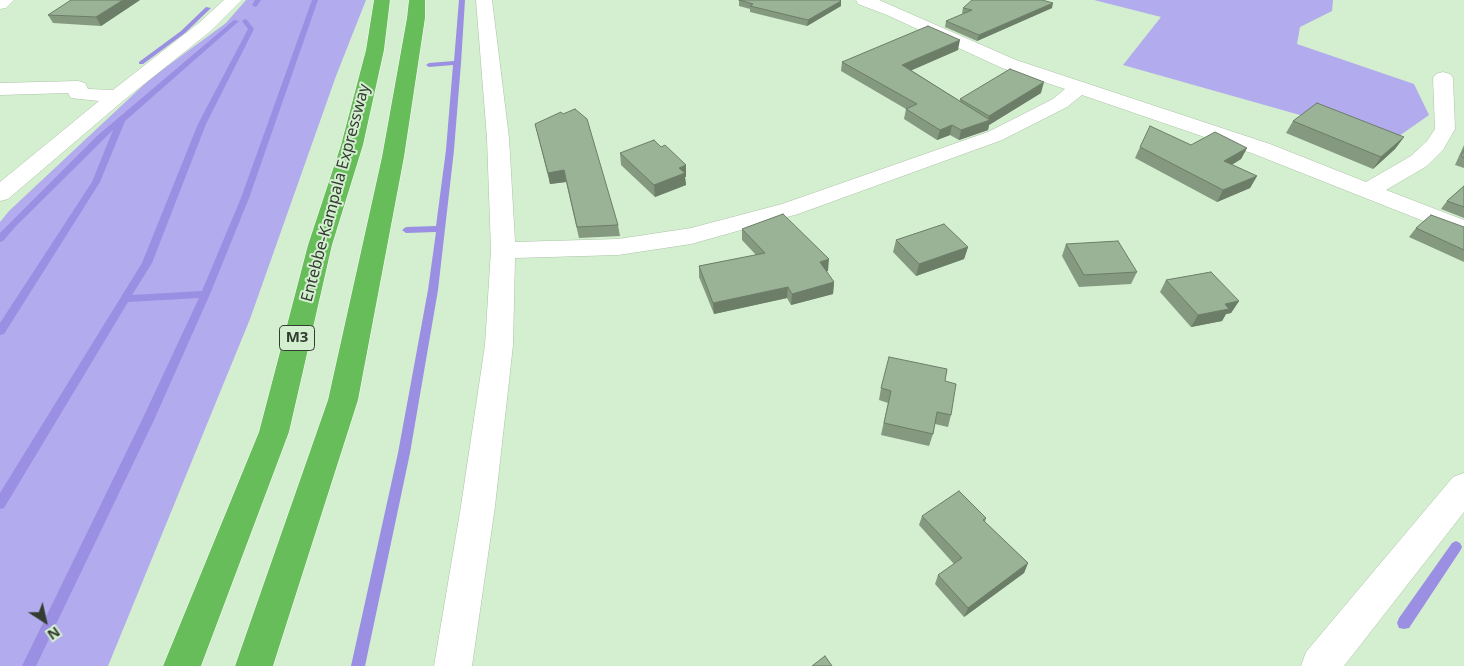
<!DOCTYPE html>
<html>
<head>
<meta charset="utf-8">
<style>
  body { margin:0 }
  #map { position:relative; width:1464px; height:666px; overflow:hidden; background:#d4eed0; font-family:"Noto Sans",sans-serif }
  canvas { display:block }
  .north { position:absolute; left:20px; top:596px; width:50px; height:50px; -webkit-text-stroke:4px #d4eed0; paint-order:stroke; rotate:145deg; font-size:14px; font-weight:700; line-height:20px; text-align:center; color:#323c30 }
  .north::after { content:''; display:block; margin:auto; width:18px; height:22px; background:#323c30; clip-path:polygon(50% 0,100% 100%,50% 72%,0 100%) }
</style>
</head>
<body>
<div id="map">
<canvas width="1464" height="666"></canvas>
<div class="north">N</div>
</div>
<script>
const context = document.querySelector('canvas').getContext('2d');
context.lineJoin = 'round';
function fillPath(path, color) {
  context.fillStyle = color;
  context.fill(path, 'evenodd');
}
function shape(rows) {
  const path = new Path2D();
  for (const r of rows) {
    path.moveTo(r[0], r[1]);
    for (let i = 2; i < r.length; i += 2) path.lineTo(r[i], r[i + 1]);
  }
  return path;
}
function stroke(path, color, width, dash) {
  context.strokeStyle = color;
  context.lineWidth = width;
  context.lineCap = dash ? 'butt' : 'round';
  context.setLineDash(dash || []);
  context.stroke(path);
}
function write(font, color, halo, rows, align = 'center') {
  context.font = font + ' "Noto Sans",sans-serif';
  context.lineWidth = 4;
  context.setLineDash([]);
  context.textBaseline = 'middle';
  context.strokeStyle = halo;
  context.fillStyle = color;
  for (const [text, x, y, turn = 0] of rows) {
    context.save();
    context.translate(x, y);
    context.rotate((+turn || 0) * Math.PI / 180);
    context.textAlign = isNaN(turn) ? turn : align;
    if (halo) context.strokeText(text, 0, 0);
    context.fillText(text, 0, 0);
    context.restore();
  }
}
fillPath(shape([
  [246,0,366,0,336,76,250,319,108,666,0,666,0,222,9,211,151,78,226,23],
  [1094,0,1333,0,1332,11,1300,27,1297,44,1414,84,1429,115,1392,141,1123,65,1161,17]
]), '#b2abed');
fillPath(shape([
  [255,0,261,0,257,6,255,7,252,5,255,0],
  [312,0,318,0,249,198,210,294,154,420,36,666,22,666,142,420,199,298,128,302,4,508,0,509,0,493,142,263,198,124,248,29,242,21,245,19,247,20,254,29,206,124,152,263,132,295,202,291,241,198,312,0],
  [459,0,465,0,461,63,454,150,438,290,410,453,365,666,351,666,398,453,428,290,436,232,406,233,402,230,406,227,436,226,446,150,453,65,429,67,426,65,429,63,454,61,459,0],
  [206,7,211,8,185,33,143,64,139,64,139,62,181,31,206,7],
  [234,20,239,21,125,121,100,182,4,334,0,335,0,323,92,182,113,130,15,227,3,241,0,242,0,233,97,136,234,20],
  [1456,541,1460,543,1462,547,1460,551,1409,628,1404,629,1399,628,1397,623,1399,618,1452,543,1456,541]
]), '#9a8fe2');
const street = shape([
  [0,0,14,0,6,8,0,9,0,0],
  [224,0,242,0,212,30,124,100,8,199,0,201,0,182,99,101,71,98,68,93,0,95,0,83,78,81,85,83,88,89,113,90,200,22,224,0],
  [476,0,492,0,509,138,515,242,618,239,691,228,782,204,988,132,1053,99,1065,89,1002,68,887,15,858,4,856,0,879,0,1016,60,1270,144,1366,182,1411,156,1427,141,1435,129,1433,78,1436,74,1443,72,1450,74,1453,78,1455,129,1443,150,1427,166,1386,190,1464,220,1464,237,1254,154,1082,95,1067,107,1002,140,798,214,691,244,618,255,515,258,513,345,495,506,472,666,434,666,461,506,485,345,491,250,487,138,476,0],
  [1464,473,1464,512,1344,666,1301,666,1306,652,1453,477,1464,473]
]);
const highway = shape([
  [374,0,390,0,384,50,363,145,332,245,289,432,201,666,163,666,259,432,308,245,341,145,366,50,374,0],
  [409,0,425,0,425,18,404,157,358,400,273,666,235,666,328,400,382,157,407,18,409,0]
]);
stroke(street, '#abc3a6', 1);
stroke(highway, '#fff', 1);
fillPath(street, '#fff');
fillPath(highway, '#67bd59');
fillPath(shape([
  [140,0,101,26,53,23,48,15],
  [739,0,841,1,841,6,807,26,750,12,750,9,739,6],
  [963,8,1052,8,977,41,945,27,946,21,964,14,962,13],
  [958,50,911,70,960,101,960,99,1041,93,989,125,988,130,959,140,950,135,937,140,904,119,906,109,841,71,842,62],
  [1293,121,1404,137,1395,149,1373,169,1286,133],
  [535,124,618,225,620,236,579,238,566,182,550,184],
  [1464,145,1464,168,1455,165],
  [1140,147,1247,148,1241,159,1232,165,1257,176,1250,188,1217,202,1135,158],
  [620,153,686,177,685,177,686,185,655,197,621,165],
  [1464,186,1464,218,1441,209,1447,201],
  [1464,227,1464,262,1409,237,1416,228],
  [742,229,828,271,826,271,834,282,833,294,791,305,787,298,714,314,699,277,699,266,756,255,742,240],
  [896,240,968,247,964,259,916,276,893,252],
  [1066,244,1137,272,1131,284,1079,287,1062,256],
  [1166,280,1239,301,1231,313,1226,314,1222,321,1191,327,1160,292],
  [945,381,951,415,948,427,935,424,933,434,929,446,881,435,888,403,879,400,881,388],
  [922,516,986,518,985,522,1028,563,1024,573,964,617,935,584,938,575,954,564,919,525]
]), '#849980');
fillPath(shape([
  [123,0,140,0,101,26,96,17],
  [841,1,841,6,807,26,808,20],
  [1053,3,1052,8,977,41,979,35],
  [960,40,958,50,901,75,902,65],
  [1044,82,1041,93,989,125,988,130,959,140,961,130,988,121,989,116],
  [952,125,950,135,937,140,940,130],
  [1404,137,1395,149,1373,169,1381,157],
  [1247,148,1241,159,1218,173,1224,161],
  [686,165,686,177,685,177,686,185,655,197,654,185,679,168],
  [564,170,566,182,550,184,548,173],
  [1257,176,1250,188,1217,202,1223,190],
  [968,247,964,259,916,276,919,264],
  [829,259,828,271,819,273,820,262],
  [834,282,833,294,791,305,792,294],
  [788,287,787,298,714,314,713,303],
  [1239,301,1231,313,1226,314,1222,321,1191,327,1198,315,1225,304],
  [1028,563,1024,573,964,617,968,608]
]), '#6c7d68');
const building = shape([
  [71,0,123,0,96,17,48,15,71,0],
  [739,0,840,0,841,1,808,20,750,6,753,4,739,0],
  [972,0,1042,0,1053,3,979,35,946,21,972,10,963,8,972,0],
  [928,26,960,40,902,65,990,120,961,130,952,125,940,130,906,109,917,104,842,62,928,26],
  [1010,69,1044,82,989,116,960,99,1010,69],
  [1317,103,1404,137,1381,157,1293,121,1317,103],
  [575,109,587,119,618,225,577,227,564,170,548,173,535,124,561,112,563,114,575,109],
  [1150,126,1191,145,1215,132,1247,148,1224,161,1257,176,1223,190,1140,147,1150,126],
  [654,140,661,147,665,145,686,165,679,168,685,173,654,185,620,153,654,140],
  [1464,150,1464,158,1461,156,1464,150],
  [1464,186,1464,207,1447,201,1464,186],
  [783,214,829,259,820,262,834,282,792,294,788,287,713,303,699,266,765,253,742,229,783,214],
  [1431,215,1464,227,1464,250,1416,228,1431,215],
  [944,224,968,247,919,264,896,240,944,224],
  [1118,241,1137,272,1084,275,1066,244,1118,241],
  [1211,272,1239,301,1225,304,1229,309,1198,315,1166,280,1211,272],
  [889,357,947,369,945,381,956,384,951,415,937,412,933,434,884,423,891,391,881,388,889,357],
  [959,491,986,518,983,520,1028,563,968,608,938,575,962,558,922,516,959,491],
  [825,656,832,666,812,666,825,656]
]);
fillPath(building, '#9ab295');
stroke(building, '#6c7d68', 1);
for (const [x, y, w] of [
  [297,338,35]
]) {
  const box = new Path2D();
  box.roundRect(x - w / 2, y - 12.5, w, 25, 4);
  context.fillStyle = '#d4eed0';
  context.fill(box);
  stroke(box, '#323c30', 1);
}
write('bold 15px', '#323c30', null, [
  ["M3",297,338]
]);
write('16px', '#323c30', '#d4eed0', [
  ["Entebbe-Kampala Expressway",336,193,-75]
]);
</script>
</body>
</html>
